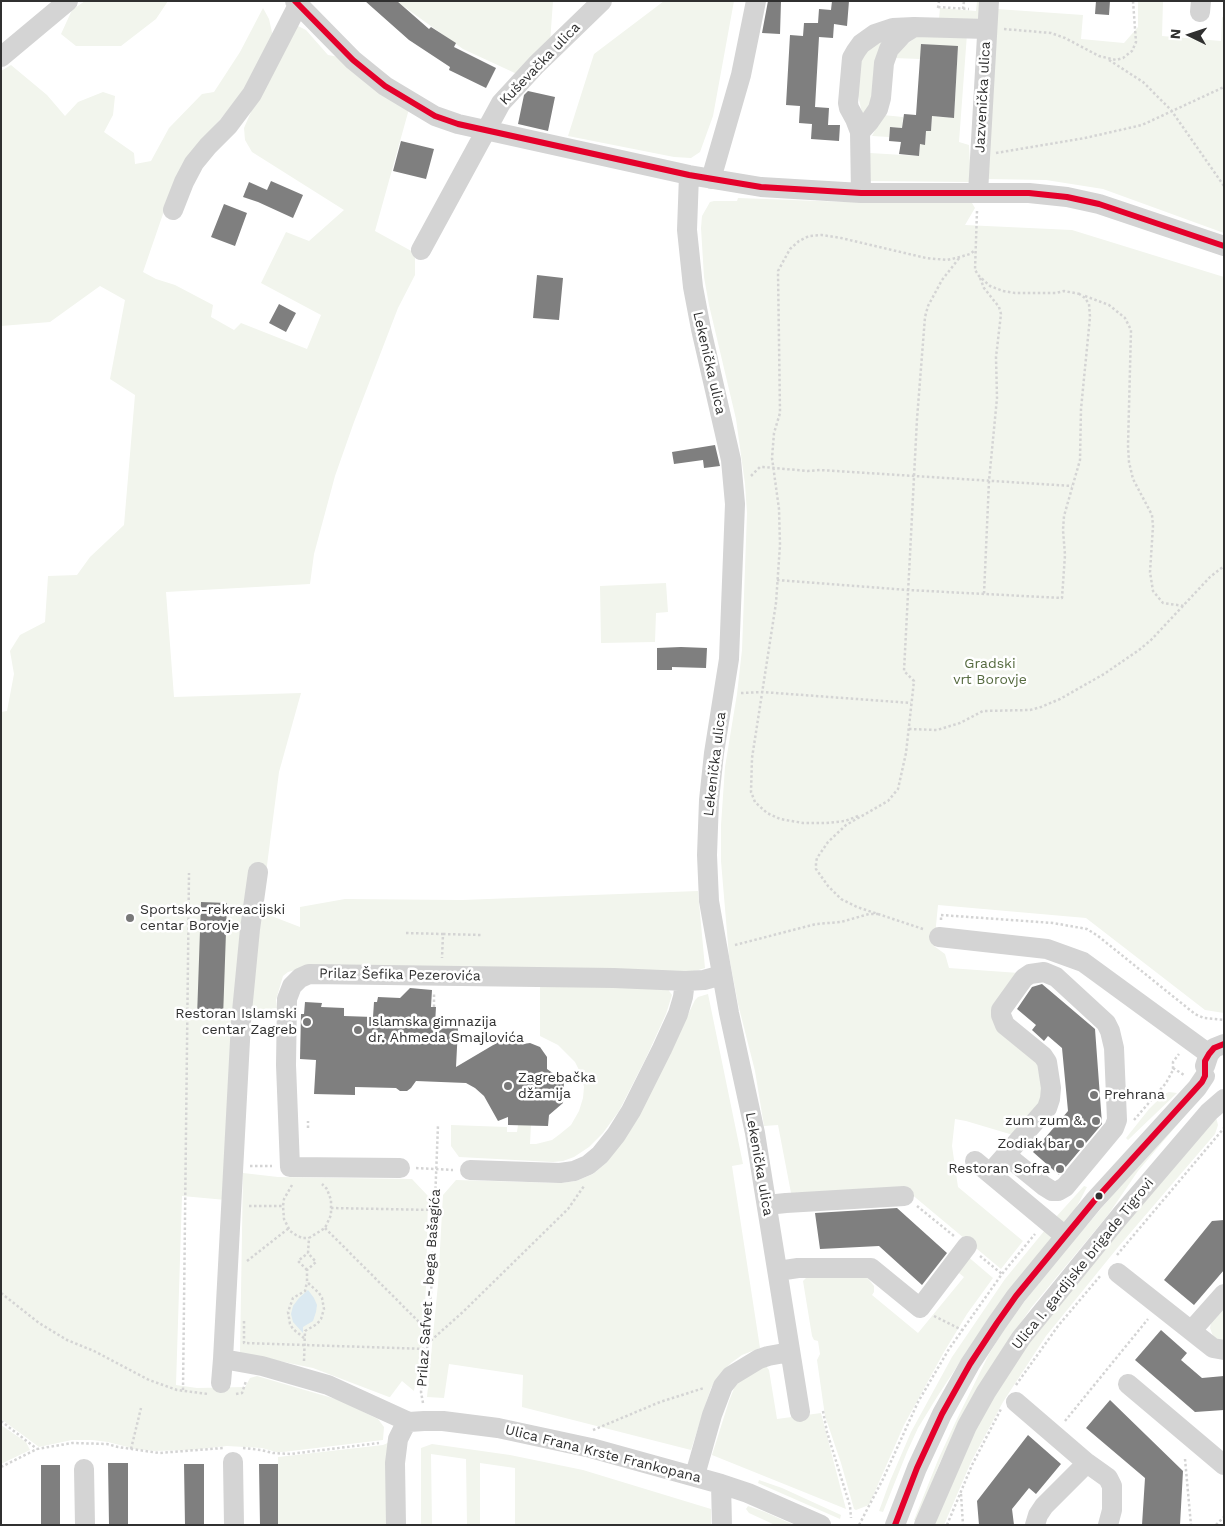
<!DOCTYPE html>
<html>
<head>
<meta charset="utf-8">
<style>
  body { margin:0 }
  #map { position:relative; width:1225px; height:1526px; overflow:hidden; background:#fff; font-family:"Work Sans",sans-serif }
  canvas { display:block }
  .frame { position:absolute; inset:0; border:2px solid #303030; pointer-events:none }
  .north { position:absolute; left:1165px; top:10px; width:50px; height:50px; -webkit-text-stroke:4px #fff; paint-order:stroke; rotate:274deg; font-size:14px; font-weight:700; line-height:20px; text-align:center; color:#303030 }
  .north::after { content:''; display:block; margin:auto; width:18px; height:22px; background:#303030; clip-path:polygon(50% 0,100% 100%,50% 72%,0 100%) }
</style>
</head>
<body>
<div id="map">
<canvas width="1225" height="1526"></canvas>
<div class="frame"></div>
<div class="north">N</div>
</div>
<script>
const context = document.querySelector('canvas').getContext('2d');
context.lineJoin = 'round';
function fillPath(path, color) {
  context.fillStyle = color;
  context.fill(path, 'evenodd');
}
function shape(rows) {
  const path = new Path2D();
  for (const r of rows) {
    path.moveTo(r[0], r[1]);
    for (let i = 2; i < r.length; i += 2) path.lineTo(r[i], r[i + 1]);
  }
  return path;
}
function stroke(path, color, width, dash) {
  context.strokeStyle = color;
  context.lineWidth = width;
  context.lineCap = dash ? 'butt' : 'round';
  context.setLineDash(dash || []);
  context.stroke(path);
}
function write(font, color, halo, rows, align = 'center') {
  context.font = font + ' "Work Sans",sans-serif';
  context.lineWidth = 5;
  context.setLineDash([]);
  context.textBaseline = 'middle';
  context.strokeStyle = halo;
  context.fillStyle = color;
  for (const [text, x, y, turn = 0] of rows) {
    context.save();
    context.translate(x, y);
    context.rotate((+turn || 0) * Math.PI / 180);
    context.textAlign = isNaN(turn) ? turn : align;
    if (halo) context.strokeText(text, 0, 0);
    context.fillText(text, 0, 0);
    context.restore();
  }
}
fillPath(shape([
  [85,1,168,1,156,19,121,46,76,46,61,34,72,10],
  [396,1,553,1,550,43,517,74,463,49],
  [664,1,734,1,713,116,700,152,691,158,674,157,568,136,594,54],
  [977,1,985,1,981,19,939,19,940,8,976,11],
  [1138,1,1163,1,1162,36,1221,41,1222,17,1224,18,1224,233,1103,189,1046,180,986,179,997,9,1083,15,1081,39,1124,43,1138,27],
  [263,8,269,19,273,37,252,83,196,147,173,185,143,272,156,279,175,285,213,305,211,317,234,330,241,323,307,349,321,315,261,283,286,232,309,241,344,210,252,152,245,140,244,128,273,61,298,26,306,30,328,55,339,57,409,109,375,231,415,253,415,275,398,308,354,422,335,476,314,554,310,584,166,592,174,697,301,693,279,772,261,912,300,927,300,907,345,899,462,900,698,891,705,968,695,971,295,970,288,972,283,976,276,1000,277,1008,270,1009,270,1017,248,1019,237,1201,182,1196,176,1385,197,1388,245,1387,250,1378,257,1376,339,1400,378,1419,384,1427,383,1440,283,1452,276,1452,262,1448,227,1446,191,1450,155,1451,135,1449,108,1442,92,1440,72,1440,39,1447,1,1419,1,712,7,711,14,674,10,651,20,635,45,622,48,576,77,575,90,557,124,525,135,395,110,379,125,300,100,286,50,322,1,326,1,71,11,65,47,95,65,116,78,102,103,92,115,96,113,115,104,132,134,153,135,164,151,161,169,128,202,94,214,92,240,52],
  [924,30,967,34,959,142,969,145,971,182,870,181,870,153,919,156,920,144,925,144,926,131,931,131,932,116,954,118,958,47,922,44,920,59,893,58,893,56],
  [886,35,870,115,862,113,858,95,861,62,863,55],
  [883,115,903,117,902,128,890,127,889,137,872,136],
  [738,198,846,202,972,203,975,208,965,225,1072,230,1224,277,1224,1013,1205,1010,1086,918,938,905,934,946,945,954,949,968,1019,973,998,1002,1040,1062,1042,1099,1013,1135,966,1121,955,1119,952,1146,958,1187,1023,1241,1001,1269,904,1188,791,1193,778,1125,764,1126,755,1071,738,1004,729,956,721,861,721,825,725,767,737,694,742,650,747,513,745,484,736,419,709,305,704,277,701,228,702,216,710,202,714,201,737,201],
  [666,583,668,612,656,613,655,642,601,643,600,586],
  [540,985,667,988,672,995,666,1014,646,1058,619,1111,603,1133,589,1147,574,1157,563,1161,553,1162,459,1157,451,1146,451,1125,507,1127,507,1132,517,1132,518,1125,531,1125,530,1144,536,1144,552,1140,560,1134,571,1125,579,1111,583,1098,584,1087,581,1074,575,1062,558,1045,540,1036],
  [708,994,743,1164,732,1166,760,1348,742,1355,731,1363,720,1374,711,1388,705,1406,691,1450,522,1407,523,1375,449,1364,444,1398,427,1397,438,1284,443,1195,456,1180,561,1183,576,1181,593,1174,607,1162,641,1112,695,1000,698,997],
  [1169,1092,1177,1093,1128,1140,1126,1138,1149,1109,1164,1094],
  [1197,1096,1200,1098,1138,1171,1108,1215,1031,1308,999,1354,951,1441,940,1462,917,1521,914,1520,938,1460,955,1423,989,1354,1010,1320,1053,1265],
  [1216,1117,1218,1125,1215,1134,1119,1246,1046,1336,1003,1402,971,1462,944,1525,931,1525,986,1400,1029,1334],
  [243,1173,278,1177,412,1179,428,1196,426,1286,423,1339,414,1391,402,1381,390,1397,389,1397,313,1368,240,1353],
  [1084,1186,1087,1187,1070,1219,1064,1223,1056,1217],
  [1045,1230,1054,1238,975,1339,937,1397,918,1428,907,1452,883,1512,879,1511,890,1481,911,1432,952,1357,1005,1279],
  [966,1255,993,1278,967,1314,944,1352,904,1425,869,1505,856,1510,854,1509,841,1463,825,1416,817,1360,820,1354,818,1341,814,1340,812,1336,803,1281,807,1277,866,1276,874,1286,874,1292,872,1295,918,1333,964,1277,955,1270],
  [1224,1303,1224,1343,1219,1341,1213,1336,1210,1328,1212,1319],
  [766,1366,769,1370,777,1419,821,1413,846,1509,712,1455,729,1401,735,1386,741,1380],
  [1,1425,26,1442,30,1450,1,1464],
  [390,1442,390,1525,278,1525,278,1457,383,1445],
  [432,1444,510,1455,583,1470,711,1509,711,1525,515,1525,515,1468,480,1463,480,1525,467,1525,466,1459,431,1454,432,1525,421,1525,421,1448],
  [759,1480,782,1488,841,1515,840,1519,758,1483],
  [748,1506,765,1512,794,1525,775,1525,749,1513,746,1509]
]), '#f2f5ed');
fillPath(shape([
  [308,1290,314,1298,317,1305,316,1312,313,1321,303,1327,303,1333,293,1322,291,1314,293,1306,299,1298]
]), '#dbe9f1');
fillPath(shape([
  [365,1,397,1,429,29,431,27,456,43,454,47,496,68,486,88,449,70,450,67,409,40],
  [768,1,781,1,780,34,762,33],
  [832,1,849,1,847,26,834,24,833,38,819,37,815,107,829,108,828,125,840,125,839,141,811,139,812,124,799,123,800,106,786,105,790,35,803,36,804,23,818,23,819,9,831,10],
  [1096,1,1110,1,1109,15,1095,14],
  [921,44,958,46,954,118,932,116,931,131,926,131,925,145,920,144,919,156,899,154,901,142,889,141,890,127,902,128,904,114,916,115],
  [528,91,555,97,548,131,518,124,524,95],
  [401,141,434,149,426,179,393,171],
  [271,181,303,195,293,218,258,202,243,197,249,182,267,190],
  [224,204,247,213,235,246,211,237],
  [537,275,563,278,559,320,533,318],
  [279,304,296,313,286,332,269,323],
  [715,445,720,466,704,468,703,460,674,464,672,452],
  [681,647,707,648,706,668,672,667,672,670,657,670,657,648],
  [201,902,227,903,223,1018,197,1017],
  [1042,984,1095,1029,1102,1124,1059,1175,1033,1152,1068,1111,1062,1048,1048,1036,1044,1041,1032,1030,1036,1025,1017,1009,1032,987],
  [410,988,432,990,431,1007,436,1007,435,1024,441,1024,441,1027,458,1028,456,1067,500,1041,521,1037,523,1044,530,1043,540,1047,547,1057,547,1069,564,1081,563,1103,549,1115,548,1126,508,1125,508,1117,498,1121,484,1096,475,1088,466,1083,416,1081,411,1088,407,1091,400,1091,396,1088,355,1087,355,1095,314,1094,316,1060,300,1059,301,1014,304,1014,305,1002,322,1003,321,1007,344,1008,344,1016,373,1017,374,1002,377,1002,378,997,400,998],
  [897,1208,947,1253,922,1285,879,1246,820,1249,815,1213],
  [1224,1220,1224,1270,1194,1305,1164,1280,1212,1221],
  [1161,1330,1187,1353,1181,1360,1202,1378,1224,1376,1224,1410,1195,1412,1135,1360],
  [1110,1400,1183,1471,1180,1525,1142,1525,1145,1478,1086,1428],
  [1028,1435,1061,1464,1036,1494,1029,1488,1012,1509,1014,1525,979,1525,977,1501],
  [108,1463,128,1463,128,1525,109,1525],
  [184,1464,204,1464,204,1525,185,1525],
  [259,1464,278,1464,278,1525,260,1525],
  [41,1465,60,1465,60,1525,41,1525]
]), '#7f7f7f');
stroke(shape([
  [938,7,969,9],
  [938,8,939,1],
  [963,9,964,1],
  [1004,29,1051,33,1065,38,1099,56,1116,60,1123,58,1132,51,1136,42,1133,1],
  [1109,60,1143,82,1171,110,1224,186],
  [996,153,1085,138,1142,125,1224,87],
  [977,211,975,270,979,276,990,286,1003,291,1015,293,1056,293,1064,291,1080,294],
  [980,278,984,288,999,307,1001,314,996,357,997,398,989,481,984,594],
  [1085,296,1109,305,1125,318,1131,330,1128,446,1129,462,1133,479,1152,515,1153,526,1150,572,1153,591,1163,603,1184,606],
  [751,476,760,467,763,467,808,471,820,470,1072,486],
  [777,580,908,590,1062,598,1065,555,1063,530,1064,516,1080,460,1081,409,1090,317,1089,304,1085,298,1078,293],
  [741,693,762,692,911,703],
  [909,729,937,730,960,723,983,711,1030,710,1041,707,1060,699,1104,674,1139,650,1151,640,1210,577,1224,566],
  [858,816,845,821,826,823,803,823,780,819,767,813,755,802,751,792,752,758,776,603,780,545,779,509,772,458,774,433,780,413,778,271,790,249,799,241,809,236,822,235,841,238,926,258,947,260,960,257,970,254,975,250],
  [941,920,941,915,1053,923,1087,929,1098,936,1195,1014,1204,1018,1224,1020],
  [923,929,857,907,841,899,828,886,816,869,816,862,817,858,828,842,846,825,888,801,898,789,906,753,914,681,904,671,917,419,925,317,928,306,942,280,960,257],
  [406,933,443,934,442,958],
  [443,934,482,935],
  [735,945,816,924,841,922,869,914,878,914],
  [434,1007,434,993],
  [1173,1068,1184,1075],
  [1134,1120,1166,1083,1173,1070,1173,1062,1179,1054],
  [308,1128,308,1121],
  [250,1166,272,1166],
  [416,1168,453,1170],
  [292,1185,284,1199,283,1206,284,1219,290,1231,296,1235,302,1238,309,1238],
  [249,1206,283,1206],
  [917,1206,954,1236],
  [331,1208,435,1210],
  [325,1228,428,1331],
  [1117,1255,1224,1128],
  [980,1256,1002,1274],
  [247,1261,289,1228],
  [307,1270,298,1261,308,1253],
  [1,1293,39,1323,67,1340,94,1351,149,1380,177,1390,208,1394],
  [934,1316,962,1330],
  [244,1321,244,1343,427,1349],
  [304,1338,293,1329,290,1324,288,1312,293,1298,305,1291,307,1282],
  [427,1344,464,1311,568,1209,584,1186],
  [304,1361,305,1331,317,1324,321,1319,324,1309,322,1298,319,1293,307,1282,307,1270,316,1262,308,1253,309,1238,325,1228,331,1215,331,1200,327,1189,322,1184],
  [1016,1385,1058,1326,1101,1275],
  [183,1390,189,873],
  [236,1394,242,1393,246,1381],
  [423,1403,421,1392,427,1349,432,1278,438,1125],
  [823,1411,827,1432,850,1506,851,1518],
  [1,1421,37,1449],
  [1065,1421,1148,1319],
  [593,1430,660,1402,704,1388],
  [243,1448,261,1450,273,1453,290,1454,379,1443],
  [131,1449,141,1408],
  [1185,1459,1191,1525],
  [1,1467,37,1449,72,1443,107,1444,118,1447,159,1453,223,1448],
  [961,1494,963,1525],
  [859,1525,883,1479,918,1402,949,1349,1002,1274,1035,1234],
  [947,1525,972,1465,1001,1409],
  [1216,1525,1224,1517]
]), '#d4d4d4', 2.5, [2.5, 2.5]);
stroke(shape([
  [295,1,353,60,385,86,435,116,458,124,689,175,761,187,861,193,1029,193,1067,197,1099,204,1224,246],
  [1200,12,1201,1],
  [1,57,68,1],
  [860,132,855,119,849,108,848,103,852,58,856,51,861,44,875,34,893,28,914,27],
  [689,175,687,230,693,287,701,329,731,460,735,504,729,659,714,753,709,800,707,855,709,901,729,1013,755,1133,800,1412],
  [711,179,741,75,756,1],
  [861,193,860,132,869,122,878,109,881,98,884,63,889,49,903,34,914,27,987,29],
  [978,193,989,1],
  [173,210,184,182,194,163,208,146,228,126,252,94,298,5],
  [421,250,501,103,536,65,602,1],
  [258,872,250,929,241,1022,223,1359,262,1366,328,1385,409,1422],
  [939,937,1047,949,1083,962,1209,1054],
  [1205,1066,1209,1054,1214,1048,1224,1044],
  [975,1161,1065,1236],
  [400,1168,290,1167,286,1065,287,999,292,986,300,978,309,974,614,978,685,981],
  [470,1170,560,1173,574,1171,588,1165,600,1155,616,1135,631,1111,662,1049,678,1014,683,997,685,981,704,980,722,975],
  [990,1173,1047,1108,1050,1099,1051,1088,1047,1062,1043,1056,1005,1025,1001,1015,1001,1010,1024,978,1030,974,1044,972,1056,977,1106,1023,1110,1031,1114,1048,1117,1120,1114,1128,1065,1187,1058,1191,1052,1191,1044,1186,1006,1155],
  [767,1205,786,1203,904,1196],
  [778,1271,798,1268,871,1268,920,1308,967,1246],
  [1118,1273,1213,1348,1224,1350],
  [1192,1330,1224,1294],
  [221,1383,223,1359],
  [1128,1384,1224,1465],
  [1016,1402,1087,1463],
  [233,1462,234,1525],
  [84,1469,85,1525],
  [695,1475,712,1415,723,1386,731,1376,759,1359,768,1356,790,1352],
  [721,1484,722,1525],
  [396,1525,395,1463,398,1439,404,1427,409,1422,424,1421,443,1421,498,1428,591,1448,721,1484,748,1493,821,1525],
  [895,1525,917,1468,942,1414,970,1364,997,1323,1016,1296,1094,1201,1197,1088,1205,1076],
  [924,1525,967,1426,986,1392,1021,1338,1121,1215,1209,1112,1224,1099],
  [1035,1525,1038,1515,1044,1506,1087,1463,1108,1478,1112,1486,1112,1510,1108,1525]
]), '#d4d4d4', 20);
stroke(shape([
  [295,1,353,60,385,86,435,116,458,124,689,175,761,187,861,193,1029,193,1067,197,1099,204,1224,246],
  [895,1525,917,1468,942,1414,970,1364,997,1323,1016,1296,1094,1201,1202,1082,1205,1076,1205,1061,1209,1054,1214,1048,1224,1044]
]), '#e4002b', 6);
for (const [x, y, r, color] of [
  [130,918,5,"#787878"],
  [307,1022,5,"#787878"],
  [358,1030,5,"#787878"],
  [508,1086,5,"#787878"],
  [1094,1095,5,"#787878"],
  [1096,1121,5,"#787878"],
  [1080,1144,5,"#787878"],
  [1060,1169,5,"#787878"],
  [1099,1196,4.5,"#303030"]
]) {
  const dot = new Path2D();
  dot.arc(x, y, r, 0, 2 * Math.PI);
  context.fillStyle = color;
  context.fill(dot);
  stroke(dot, '#fff', 2);
}
write('14px', '#303030', '#fff', [
  ["Kuševačka ulica",540,64,-46],
  ["Jazvenička ulica",983,97,-87],
  ["Lekenička ulica",709,363,77],
  ["Lekenička ulica",715,764,-83],
  ["Prilaz Šefika Pezerovića",400,975,1],
  ["Lekenička ulica",759,1164,80],
  ["Ulica I. gardijske brigade Tigrovi",1083,1264,-51],
  ["Prilaz Safvet - bega Bašagića",429,1288,-86],
  ["Ulica Frana Krste Frankopana",603,1454,14]
]);
write('14px', '#556a3f', '#fff', [
  ["Gradski",990,664],
  ["vrt Borovje",990,680]
]);
write('14px', '#303030', '#fff', [
  ["Sportsko-rekreacijski",140,910],
  ["centar Borovje",140,926],
  ["Restoran Islamski",297,1014,"right"],
  ["centar Zagreb",297,1030,"right"],
  ["Islamska gimnazija",368,1022],
  ["dr. Ahmeda Smajlovića",368,1038],
  ["Zagrebačka",518,1078],
  ["džamija",518,1094],
  ["Prehrana",1104,1095],
  ["zum zum &.",1086,1121,"right"],
  ["Zodiak bar",1070,1144,"right"],
  ["Restoran Sofra",1050,1169,"right"]
], 'left');
</script>
</body>
</html>
